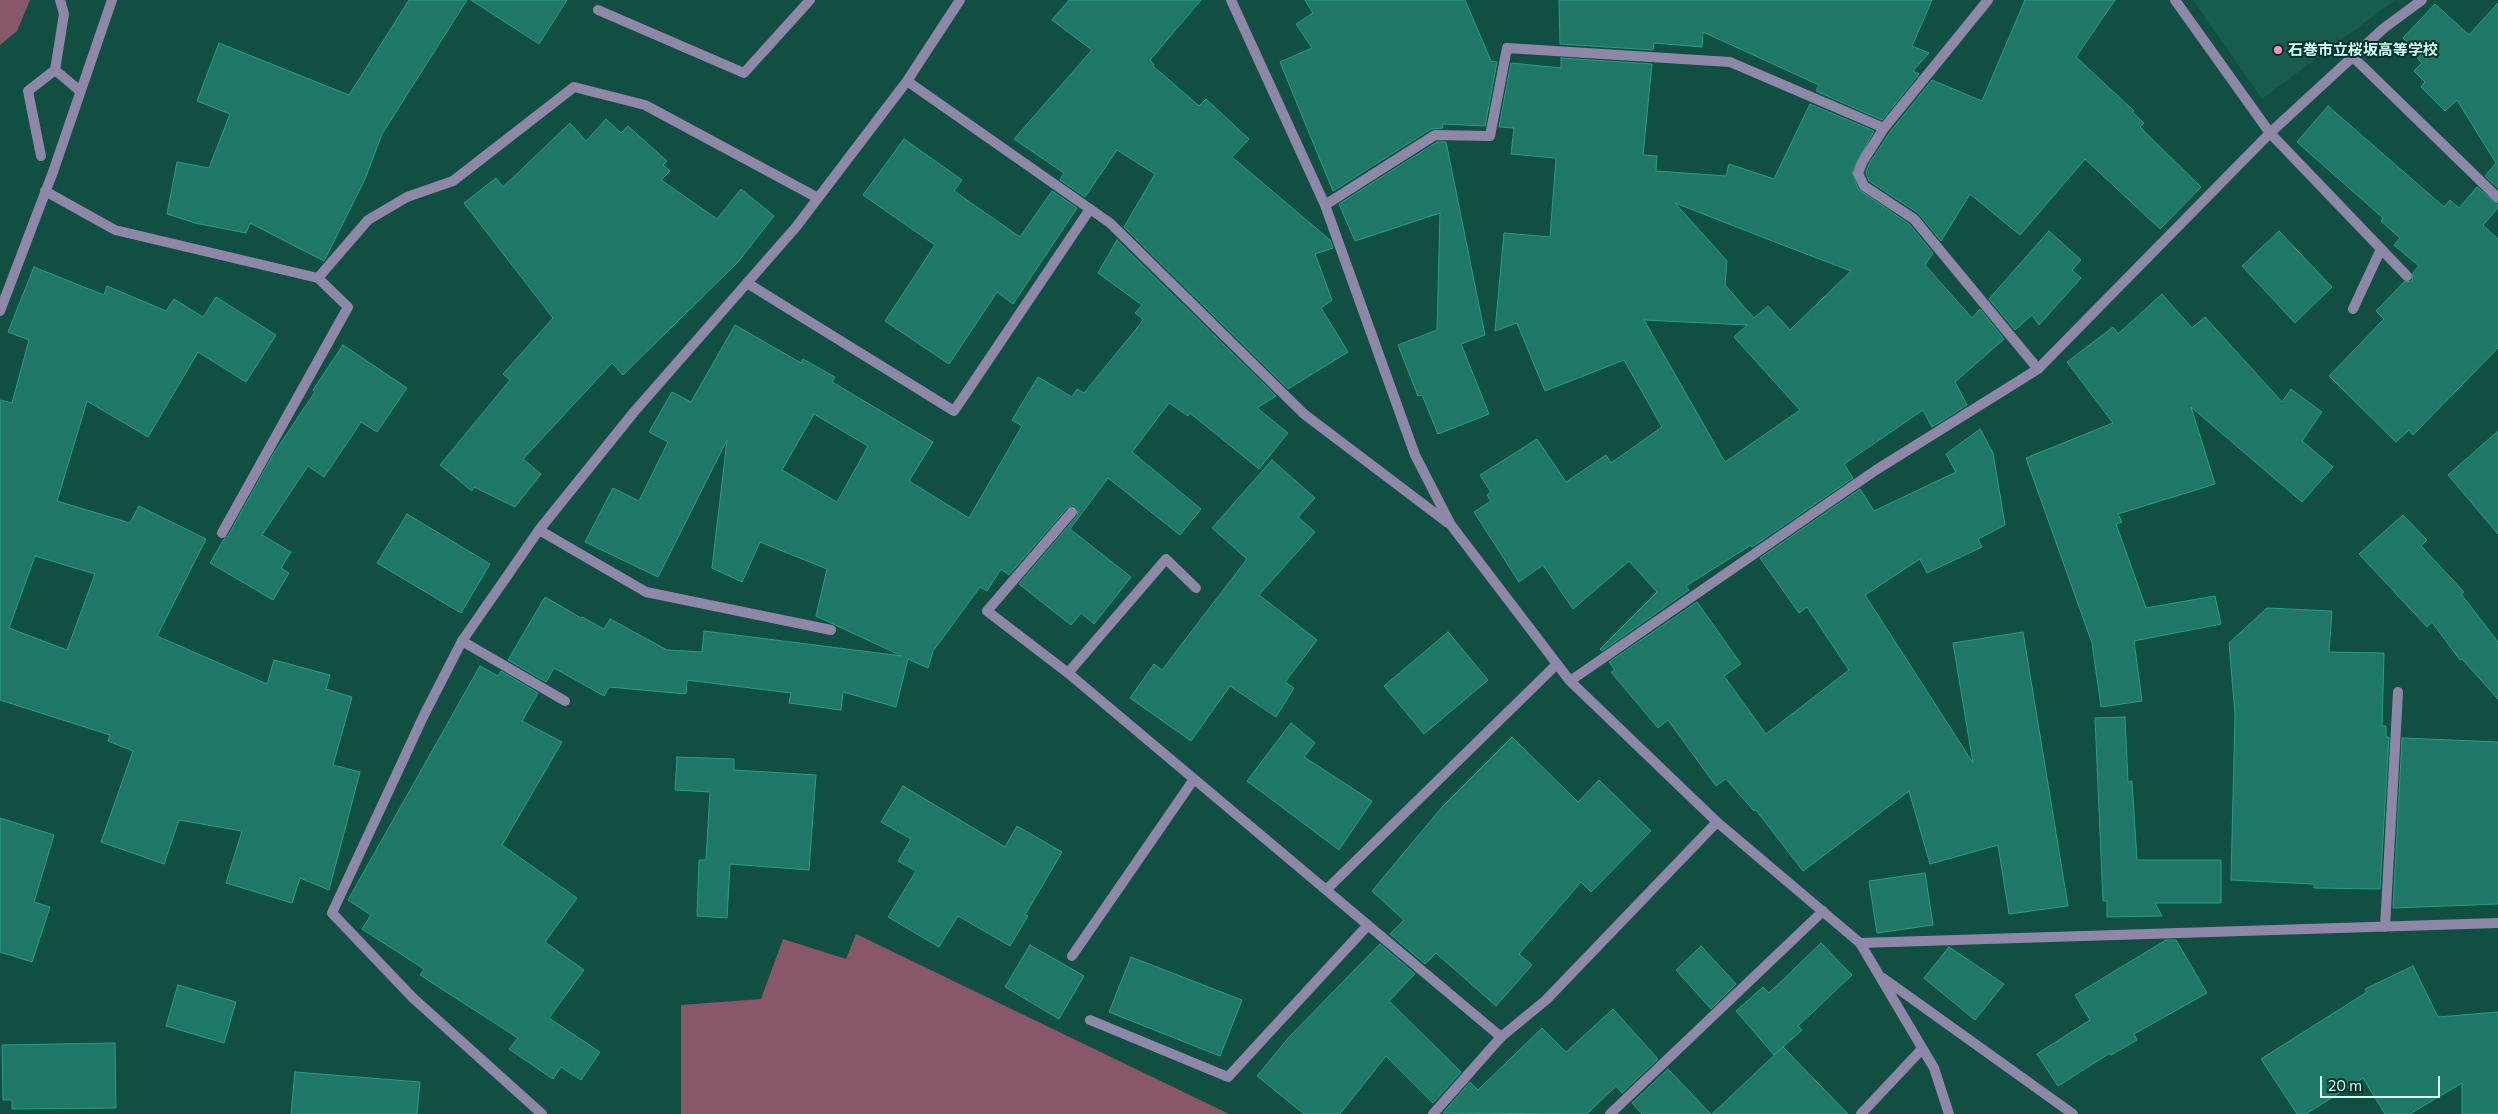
<!DOCTYPE html>
<html>
<head>
<meta charset="utf-8">
<style>
  body { margin:0 }
  #map { position:relative; width:2498px; height:1114px; overflow:hidden; background:#114f42; font-family:Commissioner,sans-serif }
  canvas { display:block }
  .scale { position:absolute; left:2320px; top:1076px; width:120px; height:22px; box-sizing:border-box; border:2px solid #d6fef2; border-top:0; padding-left:6px; font-size:15px; line-height:18px; white-space:nowrap; color:#d6fef2; -webkit-text-stroke:4px #003329; paint-order:stroke }
</style>
</head>
<body>
<div id="map">
<canvas width="2498" height="1114"></canvas>
<div class="scale">20 m</div>
</div>
<script>
const context = document.querySelector('canvas').getContext('2d');
context.lineJoin = 'round';
function fillPath(path, color) {
  context.fillStyle = color;
  context.fill(path, 'evenodd');
}
function shape(rows) {
  const path = new Path2D();
  for (const r of rows) {
    path.moveTo(r[0], r[1]);
    for (let i = 2; i < r.length; i += 2) path.lineTo(r[i], r[i + 1]);
  }
  return path;
}
function stroke(path, color, width, dash) {
  context.strokeStyle = color;
  context.lineWidth = width;
  context.lineCap = dash ? 'butt' : 'round';
  context.setLineDash(dash || []);
  context.stroke(path);
}
function write(font, color, halo, rows, align = 'center') {
  context.font = font + ' Commissioner,"Noto Sans JP",sans-serif';
  context.lineWidth = 4;
  context.setLineDash([]);
  context.textBaseline = 'middle';
  context.strokeStyle = halo;
  context.fillStyle = color;
  for (const [text, x, y, turn = 0] of rows) {
    context.save();
    context.translate(x, y);
    context.rotate((+turn || 0) * Math.PI / 180);
    context.textAlign = isNaN(turn) ? turn : align;
    if (halo) context.strokeText(text, 0, 0);
    context.fillText(text, 0, 0);
    context.restore();
  }
}
fillPath(shape([
  [2193,0,2395,0,2262,99]
]), '#175c4d');
fillPath(shape([
  [0,0,30,0,17,31,0,45],
  [856,934,1229,1114,681,1114,681,1005,761,999,783,939,846,959]
]), '#88576a');
const building = shape([
  [409,0,467,0,382,134,365,179,324,261,250,223,246,233,195,223,167,214,177,162,209,168,230,114,197,101,219,43,349,95,409,0],
  [471,0,567,0,539,44,471,0],
  [1069,0,1201,0,1150,60,1154,64,1153,66,1199,106,1206,99,1249,139,1232,157,1330,240,1333,248,1315,254,1332,300,1321,308,1348,352,1288,389,1124,227,1155,174,1117,150,1085,197,1060,180,1064,173,1014,139,1092,50,1052,20,1069,0],
  [1305,0,1465,0,1491,61,1497,62,1485,126,1442,124,1443,128,1431,129,1333,191,1280,62,1312,48,1296,24,1313,13,1305,0],
  [1559,0,1932,0,1912,46,1929,53,1913,71,1919,74,1882,120,1816,91,1819,85,1703,32,1702,47,1654,43,1653,50,1560,44,1559,0],
  [2025,0,2115,0,2076,57,2134,111,2132,112,2144,123,2140,127,2201,187,2160,229,2085,159,2020,235,1970,194,1941,241,1918,213,1869,181,1866,173,1869,164,1890,132,1932,80,1982,101,2025,0],
  [2498,3,2498,188,2485,176,2496,163,2457,100,2445,111,2421,87,2425,82,2414,71,2422,63,2417,58,2421,55,2403,38,2435,4,2469,35,2498,3],
  [1561,58,1652,64,1643,155,1657,156,1656,171,1726,176,1729,164,1774,179,1810,104,1874,131,1852,171,1858,189,1909,224,1933,253,1925,265,1972,318,1980,309,2004,339,1955,382,1967,405,1932,427,1923,410,1844,464,1853,478,1752,547,1751,545,1686,586,1689,590,1602,651,1600,649,1657,592,1629,561,1573,609,1543,565,1519,582,1474,512,1491,501,1487,495,1491,492,1480,475,1537,439,1566,482,1606,455,1611,463,1662,427,1624,360,1545,391,1517,323,1495,331,1504,233,1550,237,1556,158,1511,154,1514,128,1499,127,1511,63,1561,68,1561,58],
  [1675,203,1775,242,1851,271,1790,330,1768,306,1754,318,1725,285,1727,261,1675,203],
  [1644,320,1747,325,1734,337,1800,410,1725,462,1644,320],
  [2328,106,2444,207,2450,200,2459,208,2477,187,2498,205,2498,208,2483,225,2498,239,2498,348,2413,435,2409,430,2396,442,2329,376,2384,319,2376,311,2404,282,2412,281,2413,273,2419,266,2394,245,2400,238,2381,221,2383,218,2297,142,2328,106],
  [606,119,621,133,628,126,667,161,663,165,670,171,661,180,717,219,741,189,774,216,738,262,623,375,612,363,523,459,541,474,515,507,474,487,472,491,440,465,510,380,503,374,553,318,464,203,496,178,503,187,570,123,586,141,606,119],
  [904,139,962,180,954,191,1020,237,1052,191,1077,208,1013,304,997,292,949,364,885,321,935,245,863,195,904,139],
  [1437,142,1446,142,1485,335,1461,344,1489,414,1438,434,1422,395,1418,396,1398,345,1437,330,1440,213,1355,241,1339,204,1437,142],
  [2049,231,2081,260,2072,270,2081,278,2039,325,2032,315,2015,330,1989,299,2049,231],
  [2279,231,2332,287,2295,323,2242,266,2279,231],
  [1117,240,1276,396,1257,408,1288,433,1259,469,1190,413,1188,416,1169,403,1132,452,1201,509,1180,535,1108,478,1070,529,1131,577,1094,624,1081,613,1071,625,1019,584,1077,516,1078,509,1073,505,1067,508,1009,575,1001,569,987,591,980,587,933,651,928,668,908,659,896,707,843,692,841,710,789,703,791,693,687,680,686,694,609,687,604,696,554,668,546,682,508,660,545,597,581,618,582,617,604,629,610,619,667,650,702,652,704,631,902,656,816,616,827,569,760,542,742,582,712,568,727,440,658,577,585,542,613,488,639,501,668,442,649,432,672,392,691,402,735,325,801,363,803,359,835,377,832,382,933,442,909,481,969,518,1022,426,1012,420,1038,377,1072,397,1077,389,1084,393,1141,323,1143,319,1135,313,1142,305,1098,273,1117,240],
  [814,414,868,446,837,502,782,470,814,414],
  [34,267,104,295,107,286,166,311,174,299,203,317,216,297,276,335,246,382,198,352,148,437,87,401,57,501,130,523,139,506,206,539,157,636,267,684,274,660,330,675,326,689,352,697,333,765,360,772,329,890,300,878,292,903,226,883,242,831,179,820,164,864,101,842,133,751,108,741,110,735,0,700,0,400,12,403,29,340,8,332,34,267],
  [35,556,95,574,67,650,9,628,35,556],
  [2162,294,2192,328,2205,317,2282,402,2291,389,2322,412,2302,441,2333,467,2302,502,2191,407,2215,484,2118,514,2122,522,2116,524,2146,608,2215,596,2221,624,2134,641,2142,701,2101,707,2092,643,2026,458,2113,423,2067,362,2113,327,2118,334,2162,294],
  [343,345,407,388,377,432,361,422,324,477,308,466,262,535,291,552,281,568,289,573,273,600,210,563,224,539,228,536,274,453,315,392,313,390,343,345],
  [1980,429,1993,453,2005,525,1978,539,1982,547,1927,573,1920,559,1865,595,1973,763,1953,643,2023,632,2068,906,2009,914,1998,845,1930,864,1909,791,1803,871,1756,810,1754,811,1726,779,1716,786,1668,720,1658,728,1611,672,1615,670,1609,662,1697,602,1741,664,1724,676,1766,734,1849,670,1807,607,1799,613,1760,558,1860,489,1874,511,1956,472,1946,454,1980,429],
  [2498,431,2498,534,2448,475,2498,431],
  [1272,460,1315,498,1298,517,1315,532,1259,595,1317,640,1285,682,1294,688,1276,717,1230,686,1191,741,1130,698,1154,664,1162,670,1247,559,1212,528,1272,460],
  [407,514,490,564,461,613,377,563,407,514],
  [2403,515,2427,540,2421,546,2464,592,2461,594,2498,642,2498,699,2462,659,2460,660,2432,622,2427,627,2359,554,2403,515],
  [2267,608,2332,611,2329,652,2384,653,2382,726,2386,726,2386,737,2389,737,2380,889,2314,888,2314,884,2231,880,2235,715,2229,643,2267,608],
  [1448,632,1488,680,1424,734,1384,686,1448,632],
  [480,666,498,676,501,671,538,693,522,721,562,742,502,845,577,898,545,942,584,970,549,1018,600,1052,581,1080,561,1067,553,1079,509,1049,518,1038,420,975,424,969,362,929,371,915,348,900,480,666],
  [2125,717,2128,782,2132,781,2137,860,2221,860,2221,903,2155,903,2162,916,2107,917,2107,901,2103,901,2095,718,2125,717],
  [1291,723,1315,743,1304,757,1372,801,1339,850,1247,781,1291,723],
  [1512,737,1578,802,1599,780,1651,831,1591,892,1581,882,1519,954,1532,965,1496,1006,1436,953,1425,964,1390,934,1404,920,1372,891,1443,806,1512,737],
  [2402,738,2498,742,2498,904,2393,908,2402,738],
  [677,757,734,759,734,770,816,775,809,870,730,864,727,918,697,916,699,860,706,860,710,792,675,790,677,757],
  [903,786,1005,847,1017,826,1062,852,1025,915,1028,916,1010,946,958,916,939,947,888,917,916,871,898,861,911,839,881,822,903,786],
  [0,818,54,835,34,902,50,907,32,962,0,952,0,818],
  [1925,873,1933,925,1877,933,1869,881,1925,873],
  [2166,940,2176,940,2207,993,2134,1034,2137,1040,2111,1055,2110,1053,2058,1086,2037,1054,2090,1020,2075,995,2166,940],
  [1821,943,1852,975,1798,1026,1802,1030,1774,1055,1736,1011,1763,987,1769,993,1821,943],
  [1380,944,1415,974,1389,1001,1461,1072,1433,1103,1386,1056,1340,1114,1304,1114,1257,1076,1290,1036,1380,944],
  [1030,945,1084,976,1059,1019,1005,987,1030,945],
  [1701,946,1736,984,1711,1009,1676,970,1701,946],
  [1949,947,2004,984,1975,1020,1924,978,1949,947],
  [1131,957,1242,1000,1220,1056,1109,1012,1131,957],
  [2413,966,2438,1017,2498,1012,2498,1114,2462,1114,2462,1083,2410,1114,2385,1114,2363,1078,2306,1114,2297,1114,2261,1059,2367,992,2365,989,2413,966],
  [178,985,236,1002,224,1043,166,1026,178,985],
  [1613,1009,1658,1059,1622,1093,1616,1086,1587,1114,1443,1113,1470,1082,1478,1090,1542,1028,1566,1052,1613,1009],
  [115,1043,116,1108,12,1109,12,1100,3,1100,2,1045,115,1043],
  [1783,1047,1848,1114,1712,1114,1783,1047],
  [1668,1069,1711,1114,1642,1114,1632,1103,1668,1069],
  [295,1072,420,1082,417,1114,291,1114,295,1072]
]);
fillPath(building, '#1f7865');
stroke(building, '#279f86', 1);
stroke(shape([
  [1988,0,1884,128,1863,161,1858,173,1864,186,1914,219,2038,369],
  [598,10,744,73,810,0],
  [2353,57,2498,198],
  [2270,133,2407,276],
  [45,191,115,230,318,278,368,220,407,197,453,181,574,87,645,105,818,198],
  [1325,205,1435,135,1490,136,1507,48,1730,62,1884,128],
  [747,283,954,411,1090,209],
  [2353,309,2381,249],
  [1072,512,987,611,1068,673,1501,1037],
  [539,530,646,592,831,630],
  [222,533,348,307,318,278],
  [462,641,565,701],
  [1068,673,1166,559,1196,588],
  [1326,890,1557,664],
  [1072,956,1194,779],
  [1090,1020,1228,1077,1368,925],
  [1610,1114,1823,911]
]), '#8e87a8', 10);
stroke(shape([
  [60,0,64,14,55,70,80,91],
  [41,156,28,91,55,70]
]), '#8e87a8', 10);
stroke(shape([
  [1231,0,1325,205,1415,455,1451,525,1570,681,1717,822,1860,943,1934,1068,1949,1114],
  [2175,0,2270,133],
  [907,81,1110,223,1304,414,1448,523],
  [0,311,53,172,112,0],
  [1570,681,1876,470,2038,369,2270,133,2384,28,2422,0],
  [2385,927,2398,692],
  [1860,943,2498,923],
  [1883,978,2073,1114],
  [542,1114,413,998,332,913,424,715,462,641,539,530,634,412,796,227,907,81,960,0],
  [1433,1114,1501,1037,1546,1000,1717,822],
  [1861,1114,1922,1049]
]), '#8e87a8', 10);
for (const [x, y, r, color] of [
  [2278,50,5,"#fe8ebc"]
]) {
  const dot = new Path2D();
  dot.arc(x, y, r, 0, 2 * Math.PI);
  context.fillStyle = color;
  context.fill(dot);
  stroke(dot, '#003329', 2);
}
write('bold 15px', '#d6fef2', '#003329', [
  ["石巻市立桜坂高等学校",2288,50]
], 'left');
</script>
</body>
</html>
